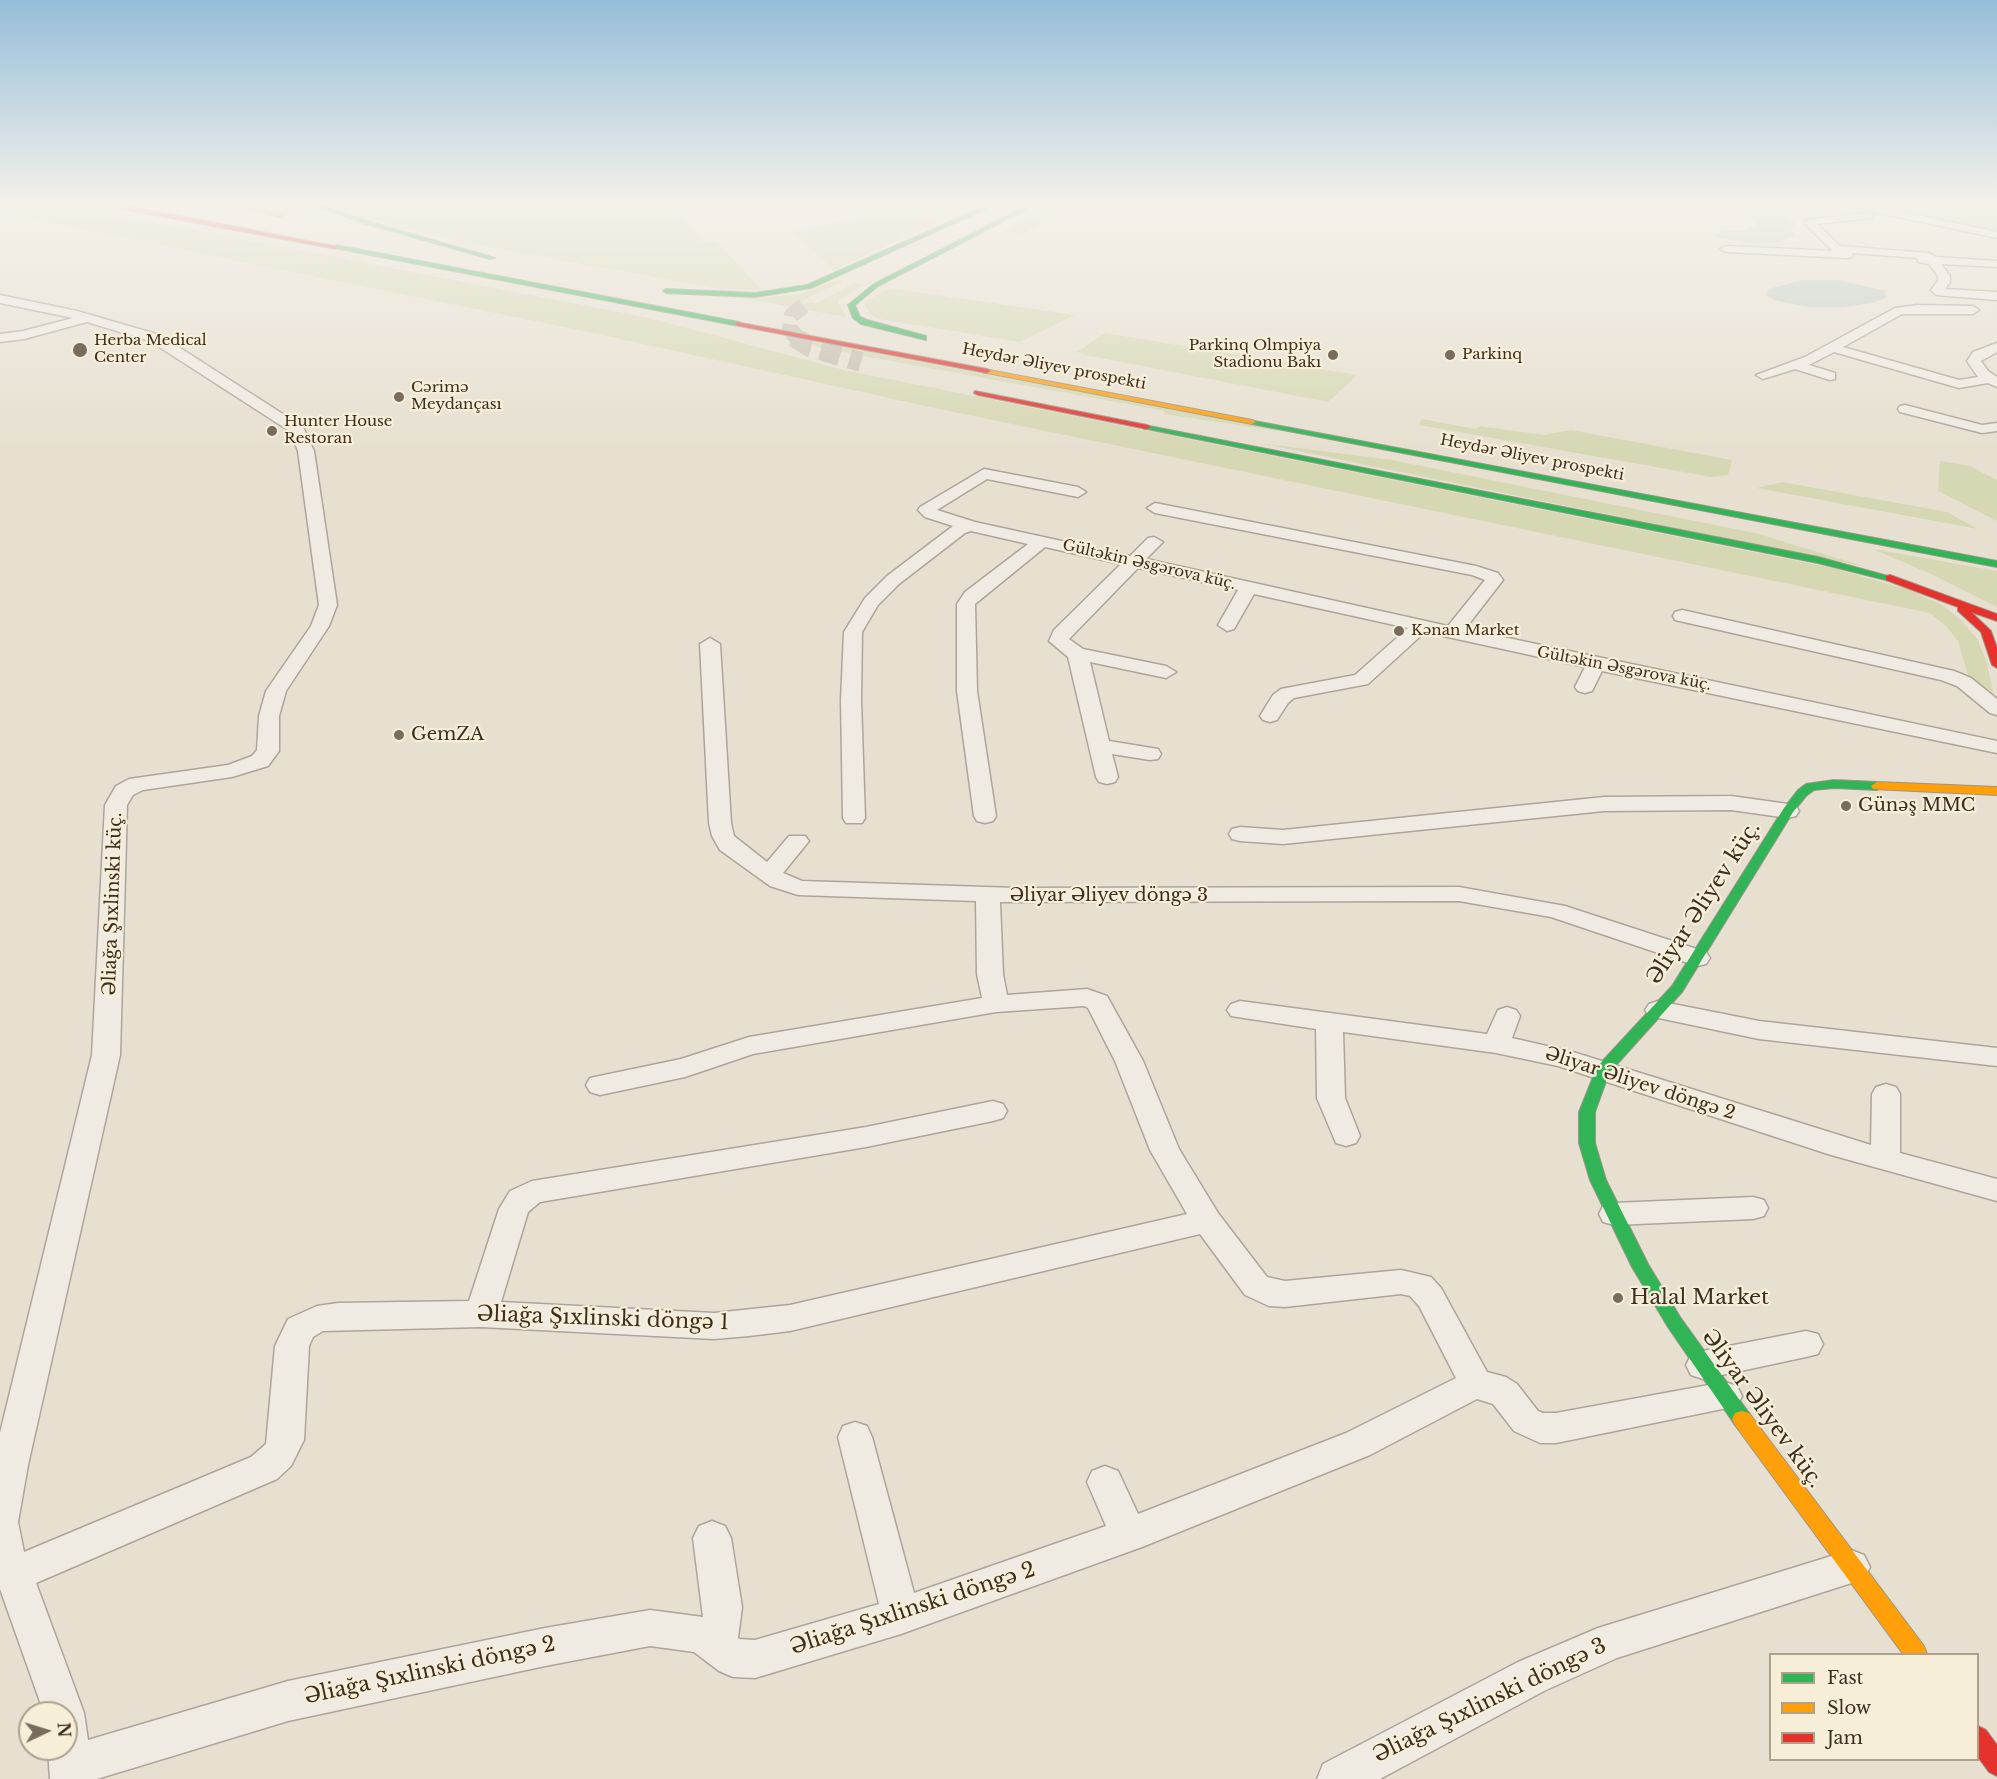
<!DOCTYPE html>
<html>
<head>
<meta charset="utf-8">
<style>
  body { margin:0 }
  #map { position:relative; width:1997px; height:1779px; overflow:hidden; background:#e7e0d1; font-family:"Libre Baskerville",serif }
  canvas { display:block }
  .legend { position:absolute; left:1769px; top:1653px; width:210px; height:108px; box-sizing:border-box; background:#f7eed8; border:2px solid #ada18e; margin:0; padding:8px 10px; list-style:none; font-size:18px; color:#3d2e20 }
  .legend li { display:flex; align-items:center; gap:12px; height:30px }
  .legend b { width:30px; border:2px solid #ada18e }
  .north { position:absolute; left:18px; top:1701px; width:60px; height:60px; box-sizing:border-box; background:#f7eed8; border:2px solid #ada18e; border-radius:50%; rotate:86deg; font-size:16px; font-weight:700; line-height:24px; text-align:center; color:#3d2e20 }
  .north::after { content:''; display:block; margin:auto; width:21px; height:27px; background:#786c5e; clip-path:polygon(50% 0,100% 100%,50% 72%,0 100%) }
</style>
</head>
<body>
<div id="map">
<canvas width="1997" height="1779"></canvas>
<ul class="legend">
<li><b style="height:8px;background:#30b455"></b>Fast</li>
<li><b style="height:8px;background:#ff9f0a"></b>Slow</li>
<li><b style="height:8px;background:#e5322d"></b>Jam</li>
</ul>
<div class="north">N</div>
</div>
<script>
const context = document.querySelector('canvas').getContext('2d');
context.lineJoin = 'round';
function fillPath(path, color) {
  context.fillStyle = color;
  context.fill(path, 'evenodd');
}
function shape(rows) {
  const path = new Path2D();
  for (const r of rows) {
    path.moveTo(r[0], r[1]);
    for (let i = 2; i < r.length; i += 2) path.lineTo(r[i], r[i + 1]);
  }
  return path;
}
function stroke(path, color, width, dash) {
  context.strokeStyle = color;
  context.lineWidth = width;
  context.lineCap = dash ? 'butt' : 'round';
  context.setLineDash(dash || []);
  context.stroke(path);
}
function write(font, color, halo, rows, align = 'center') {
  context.font = font + ' "Libre Baskerville",serif';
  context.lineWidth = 4.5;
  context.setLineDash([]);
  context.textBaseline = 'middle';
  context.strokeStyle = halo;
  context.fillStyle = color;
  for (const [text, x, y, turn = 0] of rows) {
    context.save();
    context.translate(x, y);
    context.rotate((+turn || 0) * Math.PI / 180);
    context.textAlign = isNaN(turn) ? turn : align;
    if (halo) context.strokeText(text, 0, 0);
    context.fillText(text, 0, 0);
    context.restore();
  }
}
fillPath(shape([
  [0,203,61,204,650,318,844,370,1833,568,1909,590,1942,605,1960,619,1978,640,1987,664,1993,692,1969,679,1958,641,1947,627,1930,613,939,409,584,331,11,215,0,216],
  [253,203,287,203,378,229,260,204],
  [324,203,671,203,704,242,716,241,762,290,721,289,466,243,391,225],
  [835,203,972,203,973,206,834,270,793,233,860,216],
  [1056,206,1073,207,1022,234,1002,231,1040,208],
  [837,280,843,281,800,302,817,303,855,283,864,284,838,301,846,317,747,299,799,294],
  [889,288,1075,315,1020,342,879,319,870,314,864,303],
  [1105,333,1357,375,1328,402,1085,355,1077,352],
  [805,340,1334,439,1163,414,1165,411,819,348],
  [1422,419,1475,429,1480,426,1544,435,1571,430,1732,460,1728,475,1712,477,1419,425],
  [1259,443,1392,460,1759,534,1866,567],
  [1940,461,1970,466,1997,480,1997,521,1938,491],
  [1782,482,1947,512,1978,529,1757,488],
  [1873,549,1997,571,1997,607,1933,575]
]), '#d6d7b3');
fillPath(shape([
  [1859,203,1997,203,1997,233,1922,217]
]), '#d1d1b3');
fillPath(shape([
  [1749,211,1784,214,1796,224,1791,229,1795,236,1777,243,1746,243,1713,236,1723,231,1744,230,1754,226,1756,223,1742,214],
  [1803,280,1837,280,1886,291,1885,298,1872,303,1844,307,1810,307,1777,301,1766,295,1768,289]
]), '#bcccc2');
stroke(shape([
  [797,338,790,329,792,315,810,301]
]), '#c5bcae', 16, [16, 8]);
stroke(shape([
  [794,337,810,347,861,362]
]), '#c5bcae', 20, [20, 10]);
const street = shape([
  [1847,203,1860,203,1997,232,1997,238,1851,207,1847,203],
  [1868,213,1872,214,1872,218,1817,224,1840,246,1929,253,1936,257,1997,261,1997,267,1941,264,1950,276,1950,282,1945,289,1997,292,1997,300,1936,295,1931,290,1938,281,1938,276,1929,264,1918,262,1917,258,1853,253,1852,257,1848,258,1726,252,1720,249,1726,246,1833,251,1805,224,1805,220,1868,213],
  [0,295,77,311,160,335,303,427,314,451,337,605,329,626,286,691,279,716,279,751,268,766,232,777,143,790,133,795,127,805,120,1055,28,1465,18,1522,24,1552,251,1457,266,1444,275,1346,288,1319,317,1306,338,1303,469,1301,499,1209,510,1191,532,1181,866,1127,993,1101,1003,1104,1007,1111,1003,1118,993,1121,866,1147,540,1202,528,1212,501,1302,714,1313,790,1305,1187,1214,1150,1150,1115,1061,1088,1008,1084,1006,996,1012,753,1054,685,1077,600,1095,590,1092,586,1085,590,1078,681,1059,749,1037,982,998,977,974,976,901,798,895,770,886,720,850,712,836,709,823,700,644,710,638,720,644,731,823,734,836,767,862,789,836,805,836,809,841,783,873,802,881,1016,888,1459,887,1565,906,1706,952,1710,958,1706,964,1697,966,1551,917,1459,901,1000,902,1003,974,1007,995,1087,989,1107,996,1143,1061,1179,1149,1218,1213,1267,1277,1285,1281,1401,1270,1431,1277,1441,1288,1487,1372,1506,1377,1517,1384,1538,1411,1543,1413,1556,1413,1725,1382,1737,1386,1742,1396,1737,1406,1556,1443,1540,1443,1514,1431,1493,1404,1477,1399,1370,1455,1142,1547,901,1634,755,1678,733,1677,719,1671,694,1652,650,1646,545,1666,288,1721,97,1779,50,1779,48,1749,66,1749,66,1713,44,1713,0,1589,0,1433,92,1055,105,805,116,786,129,779,228,765,252,756,257,750,259,716,266,691,311,626,319,605,298,451,291,432,150,341,87,322,24,339,0,342,0,334,23,331,73,318,0,303,0,295],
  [1200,1234,1245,1295,1269,1306,1285,1307,1401,1294,1410,1296,1419,1306,1456,1378,1346,1433,1138,1514,1118,1471,1105,1466,1092,1471,1087,1482,1106,1526,914,1593,872,1437,867,1426,855,1422,843,1426,838,1437,879,1604,755,1640,740,1639,738,1638,742,1607,731,1538,725,1526,712,1521,699,1526,693,1538,703,1617,650,1610,545,1628,288,1681,88,1740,84,1713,36,1583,277,1479,291,1466,304,1440,309,1346,313,1337,323,1331,481,1327,714,1339,749,1336,790,1331,1200,1234],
  [1917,305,1973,306,1979,310,1973,314,1902,314,1843,347,1959,380,1978,377,1967,361,1973,352,1997,343,1997,352,1981,361,1988,371,1997,377,1997,387,1988,383,1959,388,1834,352,1809,365,1835,373,1835,379,1830,380,1795,369,1763,379,1756,375,1805,357,1895,308,1917,305],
  [1905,405,1982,425,1997,423,1997,431,1982,433,1900,412,1898,409,1900,406,1905,405],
  [984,469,1078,487,1086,492,1078,497,987,479,937,510,975,522,1130,556,1148,538,1154,537,1163,542,1146,559,1448,626,1485,580,1472,575,1155,513,1147,508,1155,503,1476,566,1498,573,1503,580,1465,629,1997,741,1997,753,1602,671,1592,691,1585,693,1578,691,1575,687,1585,667,1425,632,1368,684,1294,698,1288,703,1277,720,1270,722,1263,720,1260,716,1273,695,1281,689,1355,675,1408,628,1254,594,1234,629,1227,631,1218,625,1238,590,1138,568,1069,639,1083,649,1166,666,1176,672,1166,678,1090,662,1109,741,1158,749,1161,754,1158,759,1150,760,1112,754,1118,777,1115,782,1107,784,1099,782,1096,777,1068,657,1049,641,1054,630,1121,564,1045,547,975,604,977,691,996,816,993,821,985,823,977,821,974,816,957,691,957,604,965,592,1028,544,971,531,965,533,899,584,878,605,862,632,861,700,865,818,862,823,846,823,843,818,841,700,844,632,865,598,887,576,953,526,925,517,918,510,920,507,984,469],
  [1682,610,1954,671,1971,678,1997,699,1997,715,1990,713,1957,686,1941,680,1675,620,1673,616,1675,612,1682,610],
  [1731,796,1788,804,1796,806,1799,811,1796,816,1788,818,1731,810,1604,811,1283,844,1240,841,1232,839,1229,834,1232,829,1240,827,1283,830,1604,797,1731,796],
  [1240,1001,1487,1034,1498,1010,1507,1007,1516,1010,1520,1016,1512,1038,1573,1052,1871,1145,1872,1094,1876,1087,1886,1084,1896,1087,1900,1094,1900,1153,1997,1179,1997,1201,1831,1155,1558,1066,1496,1053,1343,1032,1345,1098,1360,1136,1356,1143,1346,1146,1336,1143,1317,1098,1316,1029,1231,1016,1227,1010,1231,1004,1240,1001],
  [1658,1001,1759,1021,1997,1048,1997,1066,1759,1039,1649,1016,1645,1010,1649,1004,1658,1001],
  [1753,1197,1764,1200,1768,1208,1764,1216,1753,1219,1614,1225,1603,1222,1599,1214,1603,1206,1614,1203,1753,1197],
  [1806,1331,1818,1334,1823,1344,1818,1354,1806,1357,1703,1379,1691,1375,1686,1365,1691,1355,1703,1351,1806,1331],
  [1851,1550,1864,1555,1870,1567,1864,1579,1617,1658,1546,1690,1380,1779,1317,1779,1323,1764,1518,1662,1598,1628,1851,1550]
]);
const fast = shape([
  [307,203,315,203,367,221,495,258,490,259,363,223,307,203],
  [992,203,999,203,811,288,755,297,666,293,663,291,666,289,755,293,807,285,992,203],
  [1032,203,1039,203,878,286,855,305,860,317,867,320,926,336,926,340,861,324,853,318,848,305,874,284,1032,203],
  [336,245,739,322,743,324,739,326,334,248,336,245],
  [1249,420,1997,561,1997,567,1252,424,1248,422,1249,420],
  [1144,425,1818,557,1895,578,1890,581,1818,563,1147,429,1144,429,1144,425],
  [1834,780,1877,782,1883,786,1877,790,1834,788,1814,790,1806,796,1793,812,1682,992,1609,1073,1595,1112,1595,1143,1606,1180,1648,1264,1680,1317,1749,1413,1752,1419,1749,1425,1742,1427,1735,1425,1668,1327,1632,1267,1590,1180,1579,1143,1579,1112,1597,1067,1672,986,1784,808,1798,790,1806,784,1834,780]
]);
const slow = shape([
  [227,203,237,203,284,215,281,217,227,203],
  [999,203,1017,205,1040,203,1017,209,999,203],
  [984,369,1252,420,1256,422,1252,424,987,373,984,373,984,369],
  [1877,782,1997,787,1997,795,1873,789,1871,786,1877,782],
  [1742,1411,1749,1413,1924,1646,1927,1654,1903,1654,1735,1425,1732,1419,1735,1413,1742,1411]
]);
const jam = shape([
  [88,203,114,203,339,247,336,249,88,203],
  [736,322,987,369,991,371,987,373,739,326,735,324,736,322],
  [975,391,1147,425,1151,427,1147,429,978,395,974,393,975,391],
  [1890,575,1997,614,1997,621,1971,612,1991,631,1997,648,1997,668,1992,665,1981,632,1958,611,1958,607,1886,580,1886,576,1890,575],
  [1978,1726,1986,1730,1997,1745,1997,1776,1989,1772,1978,1757,1978,1726]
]);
stroke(street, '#ada599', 3);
stroke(fast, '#9c958a', 2);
stroke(slow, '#9c958a', 2);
stroke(jam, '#9c958a', 2);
fillPath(street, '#efebe3');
fillPath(fast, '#30b455');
fillPath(slow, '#ff9f0a');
fillPath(jam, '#e5322d');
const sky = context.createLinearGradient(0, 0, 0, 452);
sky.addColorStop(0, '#96bed9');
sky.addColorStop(0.45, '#f4f1ea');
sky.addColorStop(1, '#f4f1ea00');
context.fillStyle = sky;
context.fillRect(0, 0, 1997, 452);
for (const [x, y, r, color] of [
  [80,350,8,"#786c5e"],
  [1333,355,6,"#786c5e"],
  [1450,355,6,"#786c5e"],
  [399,397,6,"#786c5e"],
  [272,431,6,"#786c5e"],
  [1399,631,6,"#786c5e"],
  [399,735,6,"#786c5e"],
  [1846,806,6,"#786c5e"],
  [1618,1298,6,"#786c5e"]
]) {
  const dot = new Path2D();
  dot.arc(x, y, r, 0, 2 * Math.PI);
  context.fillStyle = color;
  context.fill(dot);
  stroke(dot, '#f7eed8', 2);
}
write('15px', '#3d2e20', '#f7eed8', [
  ["Herba Medical",94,341],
  ["Center",94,358],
  ["Parkinq Olmpiya",1321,346,"right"],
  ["Stadionu Bakı",1321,363,"right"],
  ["Parkinq",1462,355],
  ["Cərimə",411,388],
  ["Meydançası",411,405],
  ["Hunter House",284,422],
  ["Restoran",284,439],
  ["Kənan Market",1411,631]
], 'left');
write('15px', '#3d2e20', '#f7eed8', [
  ["Heydər Əliyev prospekti",1054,367,11],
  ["Heydər Əliyev prospekti",1532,458,11],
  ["Gültəkin Əsgərova küç.",1149,565,13],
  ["Gültəkin Əsgərova küç.",1624,669,11]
]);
write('18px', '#3d2e20', '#f7eed8', [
  ["GemZA",411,735],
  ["Günəş MMC",1858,806]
], 'left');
write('18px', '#3d2e20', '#f7eed8', [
  ["Əliyar Əliyev döngə 3",1109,896],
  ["Əliağa Şıxlinski küç.",113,904,-88],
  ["Əliyar Əliyev döngə 2",1640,1084,18]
]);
write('21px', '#3d2e20', '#f7eed8', [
  ["Əliyar Əliyev küç.",1704,903,-57],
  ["Əliağa Şıxlinski döngə 1",603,1319,2],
  ["Əliyar Əliyev küç.",1762,1409,54],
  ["Əliağa Şıxlinski döngə 2",913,1609,-18],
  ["Əliağa Şıxlinski döngə 2",430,1671,-12],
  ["Əliağa Şıxlinski döngə 3",1490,1701,-26]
]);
write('21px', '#3d2e20', '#f7eed8', [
  ["Halal Market",1630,1298]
], 'left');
</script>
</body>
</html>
